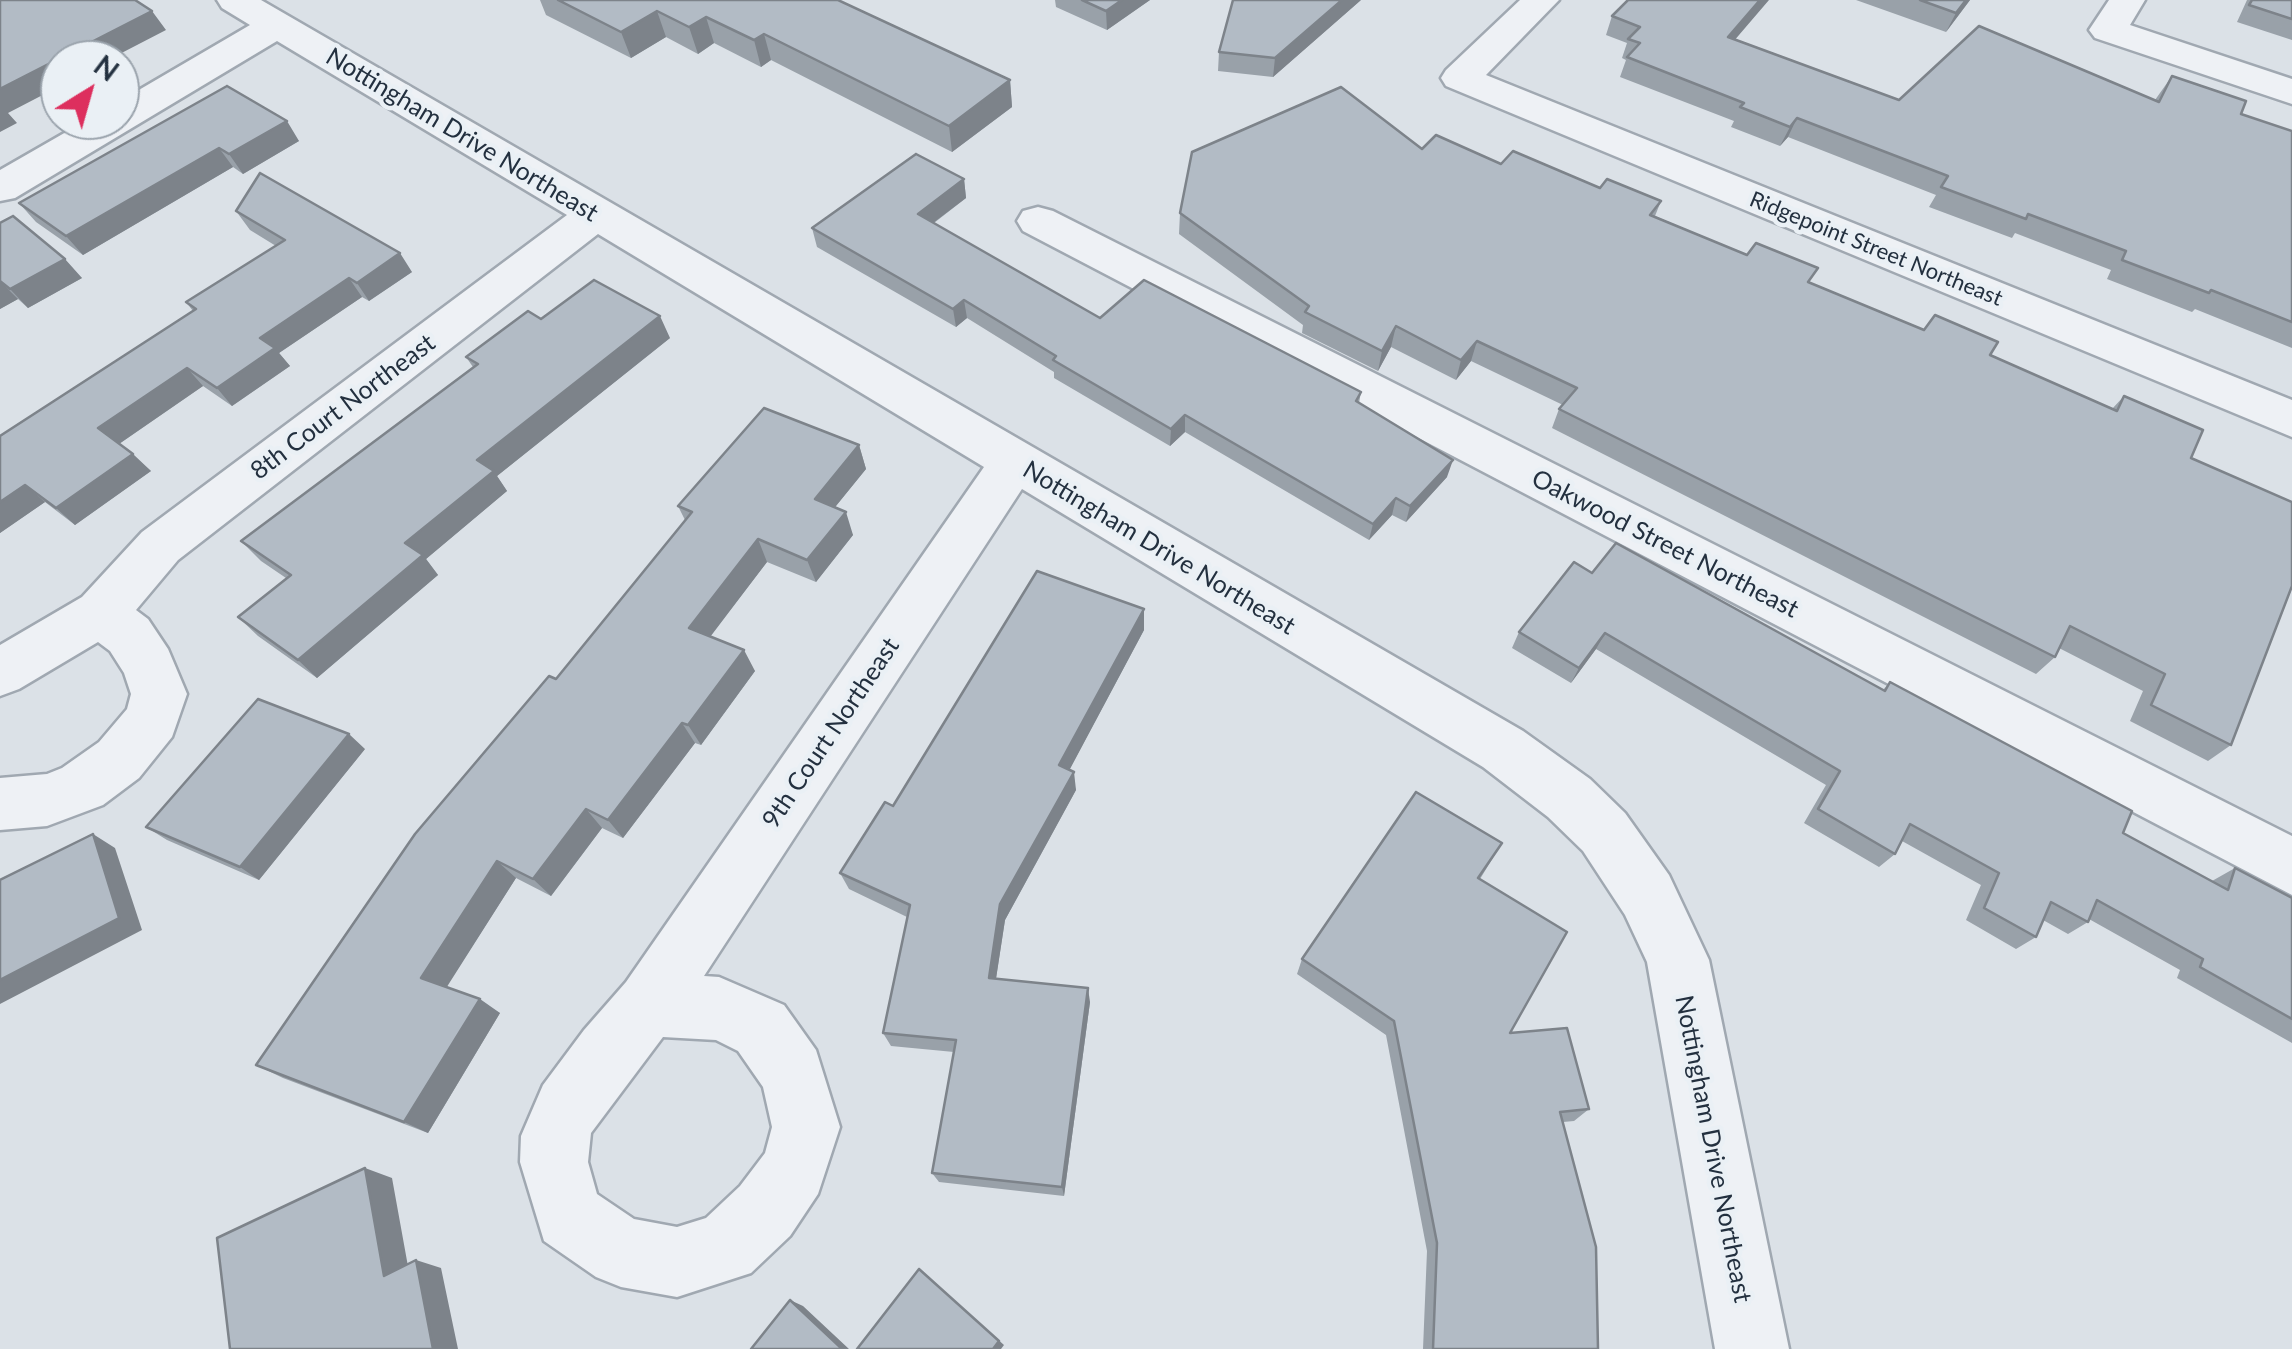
<!DOCTYPE html>
<html>
<head>
<meta charset="utf-8">
<style>
  body { margin:0 }
  #map { position:relative; width:2292px; height:1349px; overflow:hidden; background:#dbe1e7; font-family:Lato,sans-serif }
  canvas { display:block }
  .north { position:absolute; left:40px; top:40px; width:100px; height:100px; box-sizing:border-box; background:#eaf0f5; border:2px solid #9aa3ac; border-radius:50%; rotate:37deg; font-size:28px; font-weight:700; line-height:40px; text-align:center; color:#23303f }
  .north::after { content:''; display:block; margin:auto; width:35px; height:45px; background:#dd2f5e; clip-path:polygon(50% 0,100% 100%,50% 72%,0 100%) }
</style>
</head>
<body>
<div id="map">
<canvas width="2292" height="1349"></canvas>
<div class="north">N</div>
</div>
<script>
const context = document.querySelector('canvas').getContext('2d');
context.lineJoin = 'round';
function shape(rows) {
  const path = new Path2D();
  for (const r of rows) {
    path.moveTo(r[0], r[1]);
    for (let i = 2; i < r.length; i += 2) path.lineTo(r[i], r[i + 1]);
  }
  return path;
}
function stroke(path, color, width, dash) {
  context.strokeStyle = color;
  context.lineWidth = width;
  context.lineCap = dash ? 'butt' : 'round';
  context.setLineDash(dash || []);
  context.stroke(path);
}
function fillPath(path, color) {
  context.fillStyle = color;
  context.fill(path, 'evenodd');
}
function write(font, color, halo, rows, align = 'center') {
  context.font = font + ' Lato,sans-serif';
  context.lineWidth = 9;
  context.setLineDash([]);
  context.textBaseline = 'middle';
  context.strokeStyle = halo;
  context.fillStyle = color;
  for (const [text, x, y, turn = 0] of rows) {
    context.save();
    context.translate(x, y);
    context.rotate((+turn || 0) * Math.PI / 180);
    context.textAlign = isNaN(turn) ? turn : align;
    if (halo) context.strokeText(text, 0, 0);
    context.fillText(text, 0, 0);
    context.restore();
  }
}
const minor = shape([
  [217,0,261,0,1523,731,1590,779,1625,813,1669,875,1709,960,1789,1349,1715,1349,1647,962,1625,915,1583,851,1548,817,1483,767,1022,489,704,976,719,977,784,1005,816,1050,840,1127,818,1194,790,1236,751,1273,677,1297,621,1287,596,1277,544,1241,520,1162,521,1136,543,1085,584,1030,626,982,984,467,598,234,178,560,136,610,148,619,168,649,187,694,172,737,139,778,103,805,47,826,0,830,0,778,47,774,62,768,99,742,127,709,131,694,124,673,110,651,98,642,19,689,0,696,0,645,82,597,142,532,567,215,277,41,15,198,0,201,0,170,87,120,120,120,120,101,250,25,222,8,217,0],
  [663,1037,716,1040,738,1051,763,1087,772,1127,765,1153,740,1186,706,1218,677,1227,634,1219,597,1194,588,1162,591,1133,663,1037],
  [1520,0,1559,0,1486,75,2292,400,2292,437,1446,86,1441,78,1446,70,1520,0],
  [2109,0,2145,0,2130,25,2292,79,2292,104,2095,38,2089,30,2109,0],
  [1038,207,1053,211,2292,836,2292,895,1023,231,1017,221,1023,211,1038,207]
]);
stroke(minor, '#a0a8b1', 5);
fillPath(minor, '#eef1f5');
fillPath(shape([
  [540,0,838,0,1010,80,1012,107,952,152,771,60,761,67,714,43,698,54,666,37,631,58,546,15],
  [1055,0,1150,0,1107,30,1056,7],
  [1361,0,1273,77,1218,71,1219,52],
  [1856,0,1970,0,1946,32],
  [2247,0,2292,0,2292,40,2237,22],
  [1612,16,1735,39,1899,100,2155,100,2172,76,2241,114,2292,131,2292,348,2195,309,2192,312,2107,279,2111,270,2015,233,2012,238,1929,207,1936,195,1788,137,1780,146,1731,127,1734,121,1620,77,1626,60,1622,58,1627,43,1606,35],
  [227,86,299,141,243,174,233,167,83,255,36,222,19,203],
  [1422,149,1501,164,1661,201,1655,216,1810,283,1924,330,1990,355,2112,409,2124,396,2191,458,2292,502,2292,588,2231,745,2208,761,2130,721,2143,691,2059,648,2055,657,2036,674,1552,428,1559,409,1563,405,1471,361,1456,380,1391,347,1378,371,1302,333,1303,325,1179,234,1180,213],
  [964,179,966,198,934,223,1100,318,1361,392,1359,403,1447,477,1406,522,1392,515,1369,540,1185,432,1170,446,1054,378,1054,372,967,318,956,327,817,247,812,228],
  [236,211,412,272,369,301,362,297,279,353,290,366,232,406,203,386,119,444,151,471,75,525,45,502,0,533,0,436,193,311,186,302,276,246,250,230],
  [0,223,82,278,28,308,18,299,0,309],
  [541,319,670,338,497,476,507,491,426,559,438,575,317,678,258,636,238,617,286,578,261,561,241,541,473,367,466,357],
  [859,445,866,469,835,507,853,535,816,582,767,562,710,636,755,671,701,745,695,743,623,838,602,828,551,896,516,878,446,987,500,1013,428,1133,283,1078,256,1065,556,679,685,520,678,506],
  [1592,573,1883,690,1890,682,2123,833,2212,881,2235,868,2292,898,2292,1043,2177,978,2180,970,2089,919,2088,922,2068,934,2043,920,2036,937,2016,949,1966,920,1981,885,1902,841,1895,854,1879,867,1804,823,1826,785,1596,649,1571,683,1512,648,1519,632],
  [1144,609,1144,630,1069,770,1076,790,1005,920,996,978,1090,1002,1064,1196,939,1182,932,1173,954,1052,891,1046,883,1033,907,917,849,889,840,873,893,806],
  [365,749,259,880,167,840,146,827],
  [1502,843,1480,879,1510,1033,1589,1109,1574,1121,1563,1122,1598,1349,1423,1349,1427,1251,1386,1035,1297,974,1302,959]
]), '#99a1a9');
fillPath(shape([
  [1122,0,1150,0,1107,30,1106,11],
  [1342,0,1361,0,1273,77,1275,58],
  [1760,0,1769,0,1721,56,1728,37],
  [1966,0,1970,0,1946,32,1956,13],
  [152,11,166,30,108,60,60,60,60,86,8,113,17,123,0,132,0,89],
  [657,11,666,37,631,58,621,32],
  [706,17,714,43,698,54,689,27],
  [764,34,771,60,761,67,754,40],
  [1010,80,1012,107,952,152,949,126],
  [1797,118,1788,137,1780,146,1790,127],
  [287,121,299,141,243,174,229,154],
  [219,148,233,167,83,255,66,236],
  [964,179,966,198,921,232,918,214],
  [400,253,412,272,369,301,357,283],
  [65,259,82,278,28,308,10,289],
  [349,278,362,297,279,353,290,366,232,406,217,388,260,338],
  [0,281,18,299,0,309],
  [964,300,967,318,956,327,953,309],
  [660,316,670,338,497,476,507,491,426,559,438,575,317,678,298,660,405,543,477,460],
  [1396,326,1391,347,1378,371,1382,351],
  [1477,341,1471,361,1456,380,1461,360],
  [187,368,203,386,116,446,98,428],
  [1185,415,1185,432,1170,446,1171,429],
  [859,445,866,469,823,522,815,499],
  [133,454,151,471,75,525,56,508],
  [1453,460,1447,477,1406,522,1410,506],
  [25,485,45,502,0,533,0,502],
  [1396,498,1392,515,1369,540,1373,524],
  [846,512,853,535,816,582,807,560],
  [758,539,767,562,701,649,689,628],
  [1144,609,1144,630,1062,784,1059,765],
  [1605,633,1596,649,1571,683,1579,668],
  [744,650,755,671,701,745,688,725],
  [682,723,695,743,623,838,608,820],
  [349,734,365,749,259,880,240,867],
  [1074,772,1076,790,1005,920,994,992,989,978,1000,904],
  [586,809,602,828,551,896,533,879],
  [93,834,115,848,142,930,0,1004,0,980],
  [497,861,516,878,443,993,421,978],
  [1088,988,1090,1002,1064,1196,1062,1187],
  [480,999,500,1013,428,1133,404,1122],
  [365,1168,392,1178,411,1283,384,1276],
  [416,1260,441,1268,458,1349,433,1349],
  [927,1276,1004,1345,1001,1349,993,1349],
  [790,1300,803,1306,849,1349,842,1349]
]), '#7d838a');
const building = shape([
  [0,0,135,0,152,11,0,89,0,0],
  [558,0,838,0,1010,80,949,126,764,34,754,40,706,17,689,27,657,11,621,32,558,0],
  [1082,0,1122,0,1106,11,1082,0],
  [1233,0,1342,0,1275,58,1219,52,1233,0],
  [1628,0,1760,0,1728,37,1899,100,1979,26,2159,102,2172,76,2246,101,2241,114,2292,131,2292,322,2211,290,2209,293,2122,260,2126,251,2028,214,2026,219,1941,187,1948,176,1797,118,1790,127,1740,107,1744,103,1627,57,1640,43,1628,39,1640,27,1612,16,1628,0],
  [1920,0,1966,0,1956,13,1920,0],
  [2252,0,2292,0,2292,19,2249,5,2252,0],
  [227,86,287,121,229,154,219,148,66,236,19,203,227,86],
  [1341,87,1422,149,1436,135,1501,164,1513,151,1600,188,1607,179,1661,201,1650,215,1747,255,1756,243,1818,268,1808,282,1924,330,1935,315,1998,342,1990,355,2117,411,2124,396,2203,430,2191,458,2292,502,2292,586,2231,745,2151,705,2165,674,2070,626,2055,657,1559,409,1577,388,1477,341,1461,360,1396,326,1382,351,1305,312,1309,306,1180,213,1192,152,1341,87],
  [916,154,964,179,918,214,1100,318,1144,280,1361,392,1356,401,1453,460,1410,506,1396,498,1373,524,1185,415,1171,429,1053,360,1056,356,964,300,953,309,812,228,916,154],
  [260,173,400,253,357,283,349,278,260,338,275,348,217,388,187,368,98,428,133,454,56,508,25,485,0,502,0,436,196,309,186,302,285,240,236,211,260,173],
  [13,216,65,259,10,289,0,281,0,223,13,216],
  [594,280,660,316,477,460,494,471,405,543,423,555,298,660,238,617,291,575,241,541,478,364,466,357,528,311,541,319,594,280],
  [764,408,859,445,815,499,846,512,807,560,758,539,689,628,744,650,688,725,682,723,608,820,586,809,533,879,497,861,421,978,480,999,404,1122,256,1065,415,834,549,676,556,679,692,512,678,506,764,408],
  [1616,543,1885,691,1890,682,2132,811,2123,833,2228,890,2235,868,2292,898,2292,1019,2200,967,2203,959,2097,900,2088,922,2051,902,2036,937,1984,908,1999,873,1910,824,1895,854,1818,809,1840,771,1605,633,1579,668,1519,632,1574,562,1592,573,1616,543],
  [1037,571,1144,609,1059,765,1074,772,1000,904,989,978,1088,988,1062,1187,932,1173,956,1040,883,1033,910,905,840,873,885,802,893,806,1037,571],
  [258,699,349,734,240,867,146,827,258,699],
  [1416,792,1502,843,1478,878,1567,932,1510,1033,1567,1028,1589,1109,1560,1112,1596,1247,1598,1349,1433,1349,1437,1243,1394,1021,1302,959,1416,792],
  [93,834,119,918,0,980,0,880,93,834],
  [365,1168,384,1276,416,1260,433,1349,230,1349,217,1238,365,1168],
  [919,1269,999,1341,993,1349,857,1349,919,1269],
  [790,1300,842,1349,751,1349,790,1300]
]);
fillPath(building, '#b2bbc5');
stroke(building, '#7d838a', 2.5);
write('22px', '#23303f', '#eaf0f5', [
  ["Ridgepoint Street Northeast",1876,249,22]
]);
write('25px', '#23303f', '#eaf0f5', [
  ["Nottingham Drive Northeast",462,135,31],
  ["8th Court Northeast",343,407,-37],
  ["Oakwood Street Northeast",1665,544,27],
  ["Nottingham Drive Northeast",1159,548,31],
  ["9th Court Northeast",831,733,-56],
  ["Nottingham Drive Northeast",1713,1149,79]
]);
</script>
</body>
</html>
